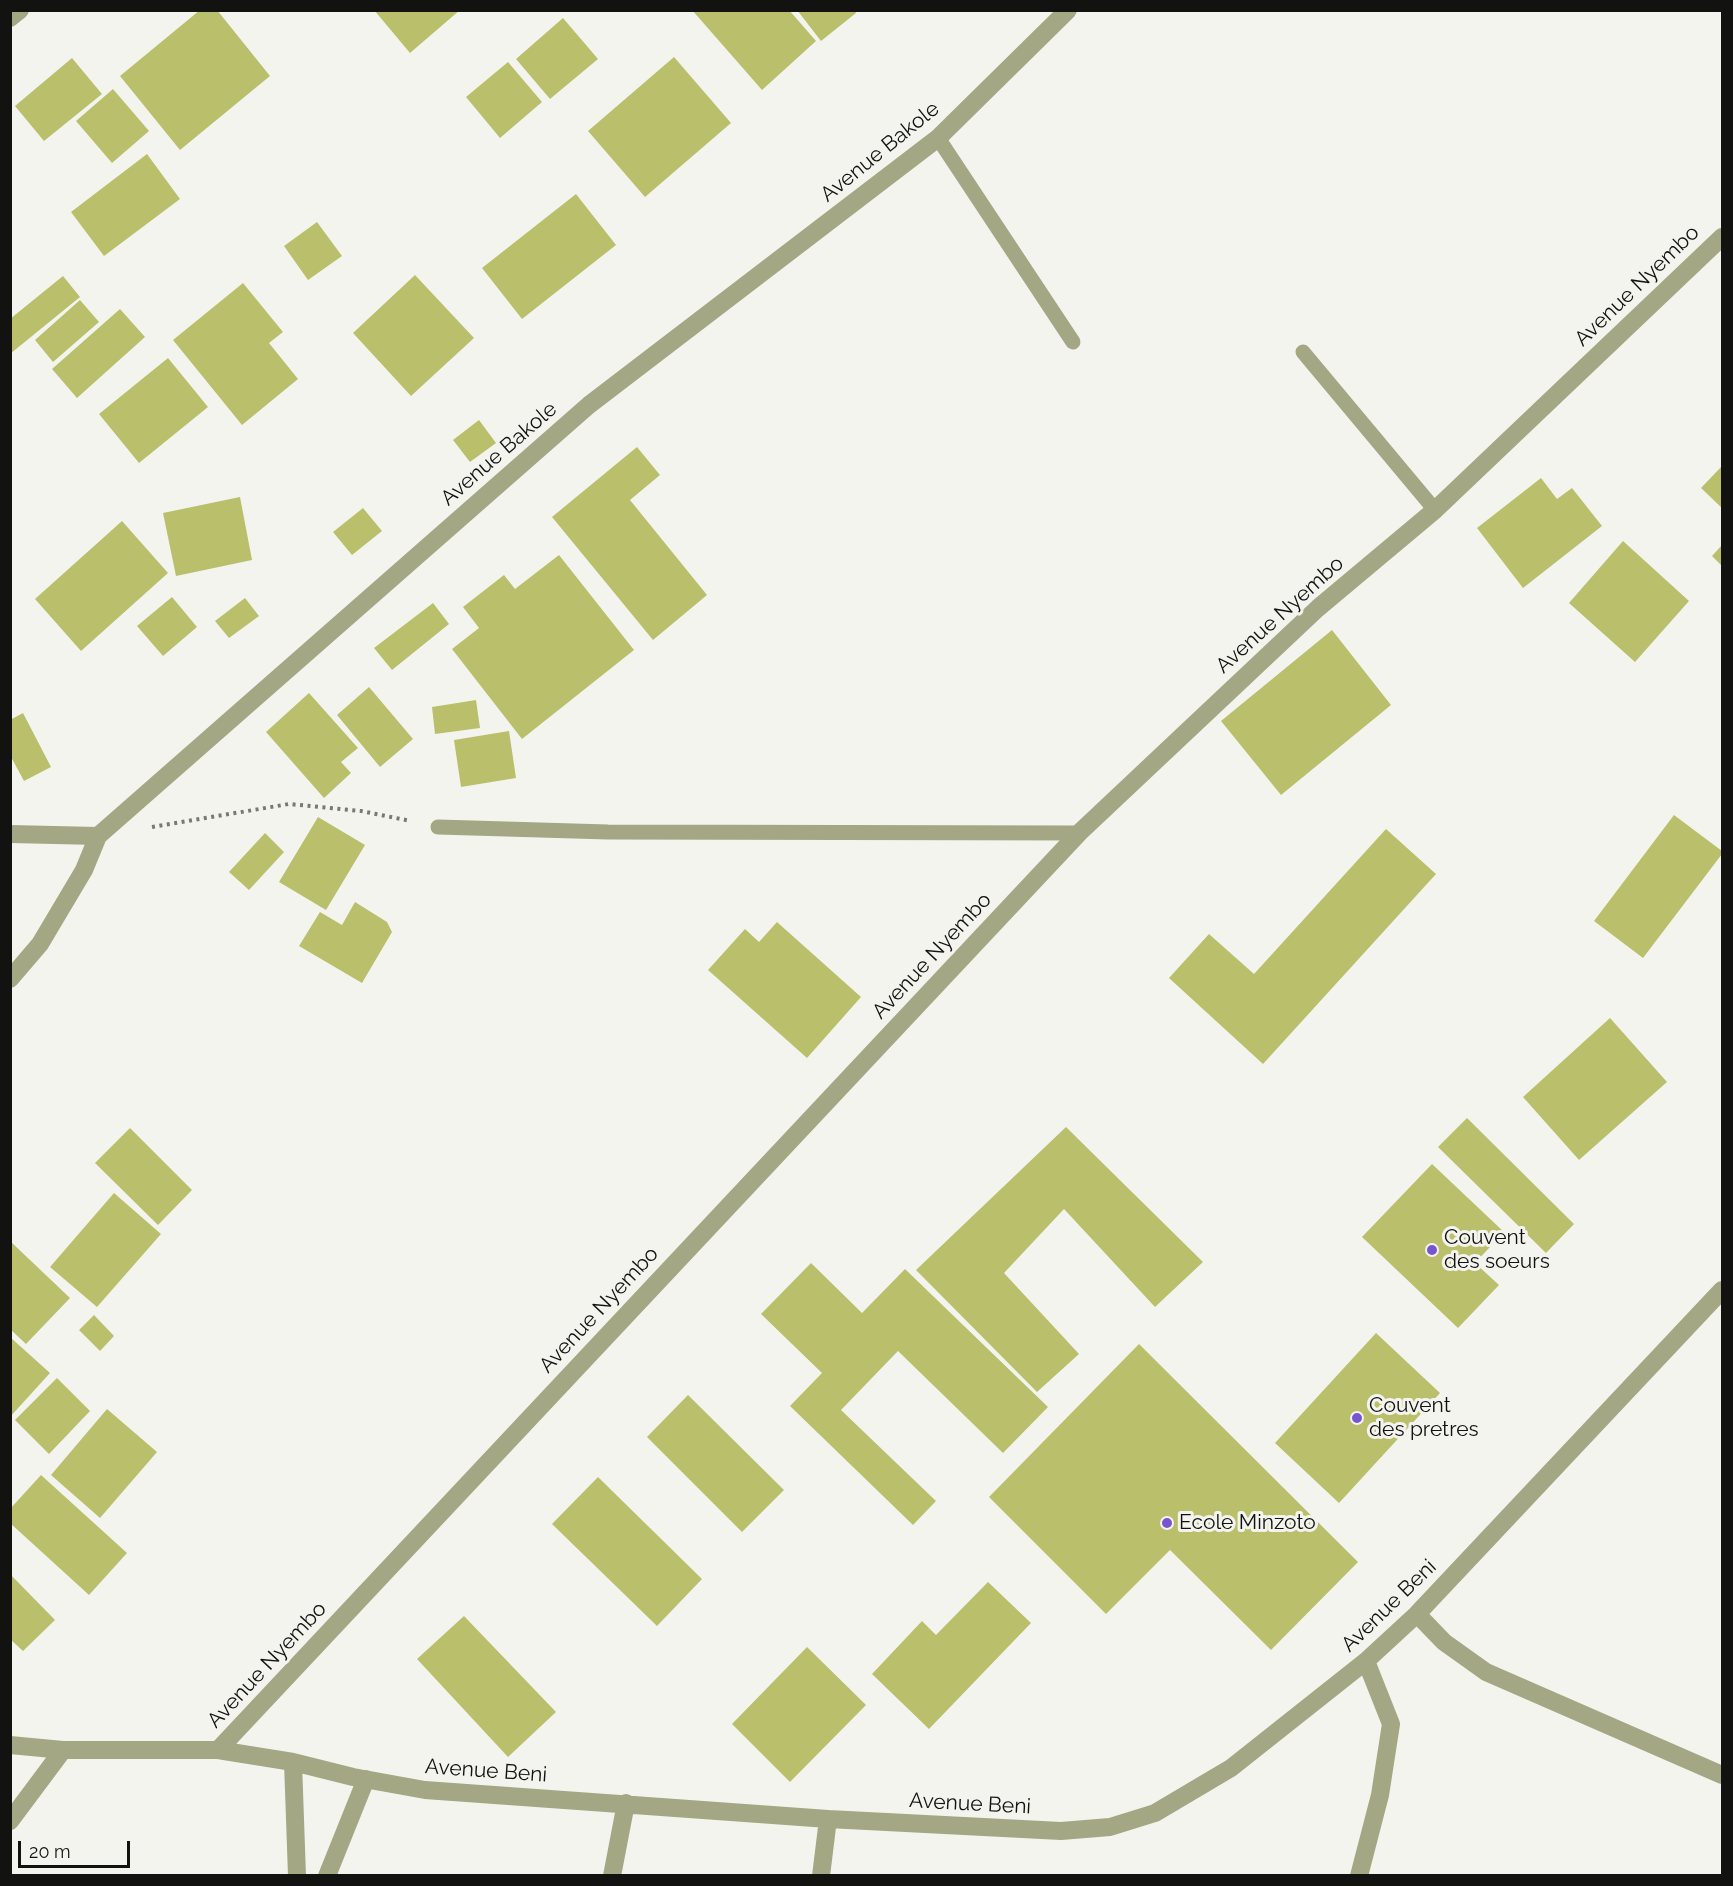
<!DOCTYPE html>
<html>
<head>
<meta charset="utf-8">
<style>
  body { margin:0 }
  #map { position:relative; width:1733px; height:1886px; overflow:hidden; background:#f4f4ef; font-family:Raleway,sans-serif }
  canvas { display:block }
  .frame { position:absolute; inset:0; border:12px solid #121210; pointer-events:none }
  .scale { position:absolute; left:18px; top:1841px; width:112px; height:27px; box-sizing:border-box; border:3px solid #121210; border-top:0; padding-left:8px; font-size:18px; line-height:21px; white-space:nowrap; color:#121210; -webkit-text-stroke:4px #f4f4ef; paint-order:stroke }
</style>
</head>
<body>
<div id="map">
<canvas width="1733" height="1886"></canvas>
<div class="frame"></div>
<div class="scale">20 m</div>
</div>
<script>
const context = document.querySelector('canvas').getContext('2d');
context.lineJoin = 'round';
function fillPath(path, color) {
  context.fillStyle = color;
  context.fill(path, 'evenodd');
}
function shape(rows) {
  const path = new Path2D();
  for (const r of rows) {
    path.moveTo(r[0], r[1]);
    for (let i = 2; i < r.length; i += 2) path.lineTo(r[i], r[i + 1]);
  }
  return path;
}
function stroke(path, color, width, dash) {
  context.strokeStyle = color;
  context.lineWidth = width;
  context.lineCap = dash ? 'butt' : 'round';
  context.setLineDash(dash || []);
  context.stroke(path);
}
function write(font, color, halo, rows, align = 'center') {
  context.font = font + ' Raleway,sans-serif';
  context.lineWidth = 6;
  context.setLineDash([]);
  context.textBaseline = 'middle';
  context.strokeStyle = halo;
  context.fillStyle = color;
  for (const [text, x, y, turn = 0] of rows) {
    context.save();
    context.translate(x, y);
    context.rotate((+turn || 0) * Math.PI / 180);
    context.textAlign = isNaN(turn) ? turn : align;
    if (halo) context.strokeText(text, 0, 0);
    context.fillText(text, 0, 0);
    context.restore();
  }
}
fillPath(shape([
  [200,10,217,10,270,76,180,150,120,76],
  [374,10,460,10,410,53],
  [692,10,789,10,816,41,762,90],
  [797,10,855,10,856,13,821,41],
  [563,18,598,59,550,99,516,59],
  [674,57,731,123,645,197,588,131],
  [72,58,102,94,44,141,15,106],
  [508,62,542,102,500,138,466,97],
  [113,89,149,131,112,163,76,121],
  [147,154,180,199,104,256,71,212],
  [576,194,616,245,522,319,482,268],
  [317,222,342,256,308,280,284,246],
  [415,275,474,338,411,396,353,333],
  [63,276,80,297,10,354,10,319],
  [243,283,283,332,269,343,298,379,242,425,173,340],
  [80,300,99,322,53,362,35,340],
  [120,309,145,337,77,398,52,369],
  [168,358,208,407,139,463,99,414],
  [479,420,496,443,470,462,453,440],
  [637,447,660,475,630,500,707,595,653,640,552,517],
  [1722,466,1722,508,1701,488],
  [1541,478,1557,499,1572,488,1602,526,1523,588,1477,528],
  [240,497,252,560,176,576,163,513],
  [363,508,382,531,352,555,333,532],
  [122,521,168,573,81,651,35,599],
  [1623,541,1689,601,1635,662,1569,603],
  [1722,545,1722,566,1712,556],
  [559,555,634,650,522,739,452,649,479,628,463,607,504,575,515,589],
  [172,597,197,627,163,656,137,626],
  [245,598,259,616,229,638,215,621],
  [433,603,449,624,392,670,374,648],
  [1332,630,1391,705,1281,795,1221,721],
  [369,687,413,739,380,767,337,715],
  [309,693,358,748,341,762,351,773,324,798,266,732],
  [476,700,480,728,435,734,432,707],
  [23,713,51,767,24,781,10,755,10,720],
  [509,731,516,778,461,787,454,740],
  [1674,815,1722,851,1722,854,1643,958,1594,921],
  [318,817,365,845,326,910,279,882],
  [1386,829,1436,874,1263,1064,1169,978,1209,934,1254,974],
  [265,833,284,852,249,890,229,872],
  [355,902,387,922,392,932,362,983,299,946,320,912,342,925],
  [777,922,861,997,807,1058,708,970,745,929,759,942],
  [1610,1018,1667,1082,1579,1160,1523,1097],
  [1467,1118,1574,1224,1546,1253,1438,1147],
  [1066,1127,1203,1262,1155,1307,1064,1209,1004,1273,1079,1354,1037,1392,916,1270],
  [130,1128,192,1190,158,1225,95,1163],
  [1432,1164,1504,1232,1475,1263,1499,1285,1458,1328,1362,1237],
  [114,1193,161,1234,97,1307,50,1267],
  [10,1241,70,1298,26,1344,10,1329],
  [811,1263,862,1313,905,1269,1048,1407,1003,1453,898,1351,841,1410,936,1501,913,1525,790,1406,822,1373,761,1314],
  [94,1315,114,1336,100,1351,79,1330],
  [1376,1333,1440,1393,1339,1503,1275,1443],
  [10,1337,50,1373,10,1417],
  [1139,1344,1358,1562,1271,1650,1170,1550,1106,1614,989,1497],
  [57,1378,90,1411,49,1454,15,1420],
  [688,1395,784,1490,742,1532,647,1437],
  [107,1409,157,1452,100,1518,51,1475],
  [41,1475,127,1553,89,1595,10,1523,10,1509],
  [598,1477,702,1579,657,1626,552,1524],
  [10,1574,55,1620,23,1651,10,1639],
  [988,1582,1031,1623,929,1729,872,1674,922,1621,936,1635],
  [464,1616,556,1712,508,1757,417,1659],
  [807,1647,866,1705,790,1782,732,1724]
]), '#babf6c');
stroke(shape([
  [152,827,289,804,361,811,411,821]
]), '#787875', 4, [3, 4.5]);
stroke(shape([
  [938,138,1073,342],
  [1303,352,1435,510],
  [438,827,608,832,1079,833]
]), '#a4a784', 15);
stroke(shape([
  [10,834,98,836],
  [10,979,40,944,84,870,98,836,589,405,938,138,1068,10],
  [1417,1614,1444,1642,1486,1672,1722,1775],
  [10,1745,63,1750,218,1750,293,1762,353,1777,425,1790,828,1819,1061,1831,1110,1827,1155,1813,1231,1768,1366,1661,1417,1614,1722,1290],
  [218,1750,1079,833,1318,608,1435,510,1722,237],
  [293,1762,297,1876],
  [10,1821,63,1750],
  [327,1876,366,1779],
  [612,1876,626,1803],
  [821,1876,828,1819],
  [1359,1876,1380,1795,1391,1724,1366,1661]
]), '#a4a784', 18);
stroke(shape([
  [10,18,20,10]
]), '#a4a784', 18);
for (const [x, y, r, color] of [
  [1432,1250,6,"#7755cf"],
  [1357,1418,6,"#7755cf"],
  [1167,1523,6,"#7755cf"]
]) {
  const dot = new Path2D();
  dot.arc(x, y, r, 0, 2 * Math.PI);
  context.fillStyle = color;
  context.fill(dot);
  stroke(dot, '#f4f4ef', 2);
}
write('21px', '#121210', '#f4f4ef', [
  ["Avenue Bakole",880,152,-39],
  ["Avenue Nyembo",1637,286,-44],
  ["Avenue Bakole",499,454,-41],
  ["Avenue Nyembo",1280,615,-42],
  ["Avenue Nyembo",932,956,-47],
  ["Avenue Nyembo",599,1310,-47],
  ["Avenue Beni",1389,1606,-44],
  ["Avenue Nyembo",267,1665,-47],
  ["Avenue Beni",486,1771,4],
  ["Avenue Beni",970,1804,3]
]);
write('21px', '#121210', '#f4f4ef', [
  ["Couvent",1444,1238],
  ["des soeurs",1444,1262],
  ["Couvent",1369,1406],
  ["des pretres",1369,1430],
  ["Ecole Minzoto",1179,1523]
], 'left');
</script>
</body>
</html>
